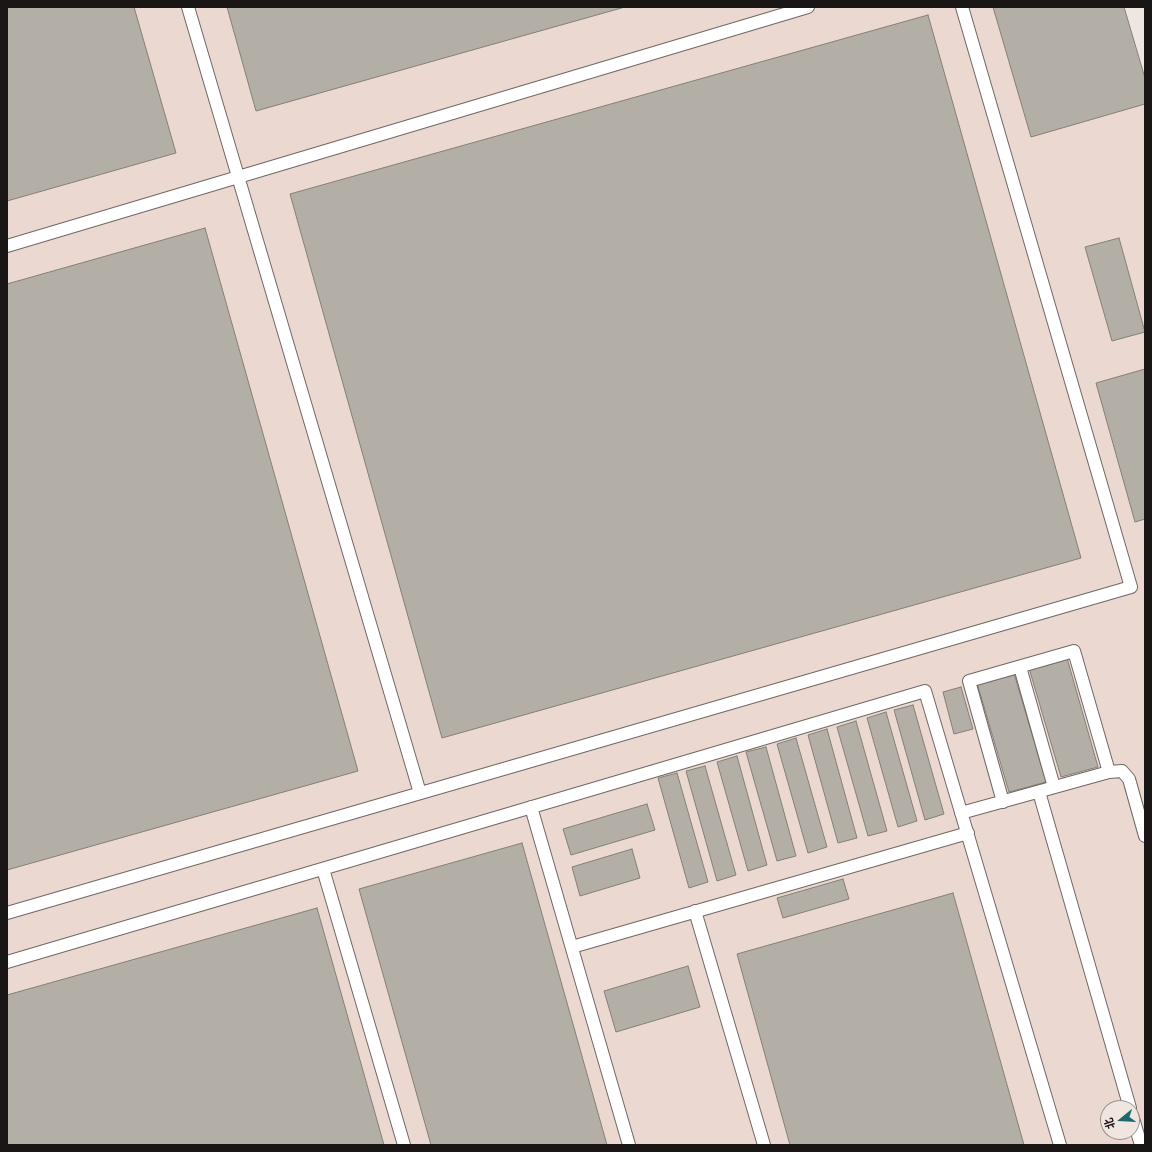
<!DOCTYPE html>
<html>
<head>
<meta charset="utf-8">
<style>
  body { margin:0 }
  #map { position:relative; width:1152px; height:1152px; overflow:hidden; background:#f0e6e1; font-family:"Exo 2","Noto Sans SC",sans-serif }
  canvas { display:block }
  .frame { position:absolute; inset:0; border:8px solid #1a1615; pointer-events:none }
  .north { position:absolute; left:1100px; top:1100px; width:40px; height:40px; box-sizing:border-box; background:#f0e6e1; border:1px solid #9a938f; border-radius:50%; rotate:252deg; font-size:11px; font-weight:700; line-height:16px; text-align:center; color:#1a1615 }
  .north::after { content:''; display:block; margin:auto; width:14px; height:18px; background:#1b696c; clip-path:polygon(50% 0,100% 100%,50% 72%,0 100%) }
</style>
</head>
<body>
<div id="map">
<canvas width="1152" height="1152"></canvas>
<div class="frame"></div>
<div class="north">北</div>
</div>
<script>
const context = document.querySelector('canvas').getContext('2d');
context.lineJoin = 'round';
function fillPath(path, color) {
  context.fillStyle = color;
  context.fill(path, 'evenodd');
}
function shape(rows) {
  const path = new Path2D();
  for (const r of rows) {
    path.moveTo(r[0], r[1]);
    for (let i = 2; i < r.length; i += 2) path.lineTo(r[i], r[i + 1]);
  }
  return path;
}
function stroke(path, color, width, dash) {
  context.strokeStyle = color;
  context.lineWidth = width;
  context.lineCap = dash ? 'butt' : 'round';
  context.setLineDash(dash || []);
  context.stroke(path);
}
fillPath(shape([
  [7,7,1123,7,1145,84,1145,1145,7,1145],
  [1108,1108,1132,1108,1132,1132,1108,1132]
]), '#ebd9d1');
const building = shape([
  [7,7,134,7,176,153,7,201,7,7],
  [227,7,625,7,256,111,227,7],
  [993,7,1124,7,1145,78,1145,104,1031,137,993,7],
  [928,15,1081,558,442,738,290,194,928,15],
  [205,228,358,771,7,870,7,284,205,228],
  [1119,238,1145,332,1112,341,1085,247,1119,238],
  [1145,369,1145,519,1135,522,1096,383,1145,369],
  [1067,658,1098,767,1061,777,1029,668,1067,658],
  [1014,673,1046,782,1009,792,977,683,1014,673],
  [961,687,973,729,954,734,943,692,961,687],
  [913,705,944,814,925,820,894,710,913,705],
  [886,712,917,821,898,827,867,718,886,712],
  [856,721,887,831,868,836,837,727,856,721],
  [827,729,857,838,838,843,808,735,827,729],
  [796,738,827,847,808,853,777,744,796,738],
  [766,747,796,856,777,861,746,752,766,747],
  [737,756,767,865,748,871,717,762,737,756],
  [705,766,736,875,717,881,686,771,705,766],
  [677,773,708,882,689,888,658,778,677,773],
  [647,804,655,830,571,855,563,829,647,804],
  [522,843,607,1145,431,1145,359,889,522,843],
  [632,849,640,878,580,896,572,867,632,849],
  [843,879,849,899,783,918,777,898,843,879],
  [953,893,1024,1145,790,1145,737,954,953,893],
  [317,908,384,1145,7,1145,7,995,317,908],
  [688,966,700,1007,616,1032,604,991,688,966]
]);
fillPath(building, '#b3aea6');
stroke(building, '#858078', 1);
const lane = shape([
  [188,7,420,793],
  [7,246,808,7],
  [1020,667,1054,787],
  [1109,772,1122,771,1129,779,1145,836],
  [1039,792,1130,1108],
  [531,807,629,1145],
  [961,813,1109,772,1074,651,969,681,1003,802],
  [323,869,404,1145],
  [695,911,764,1145],
  [7,913,1131,587,962,7],
  [572,947,968,833],
  [7,962,925,691,1060,1145],
  [1132,1115,1141,1145]
]);
stroke(lane, '#716764', 14);
stroke(lane, '#fff', 12);
</script>
</body>
</html>
